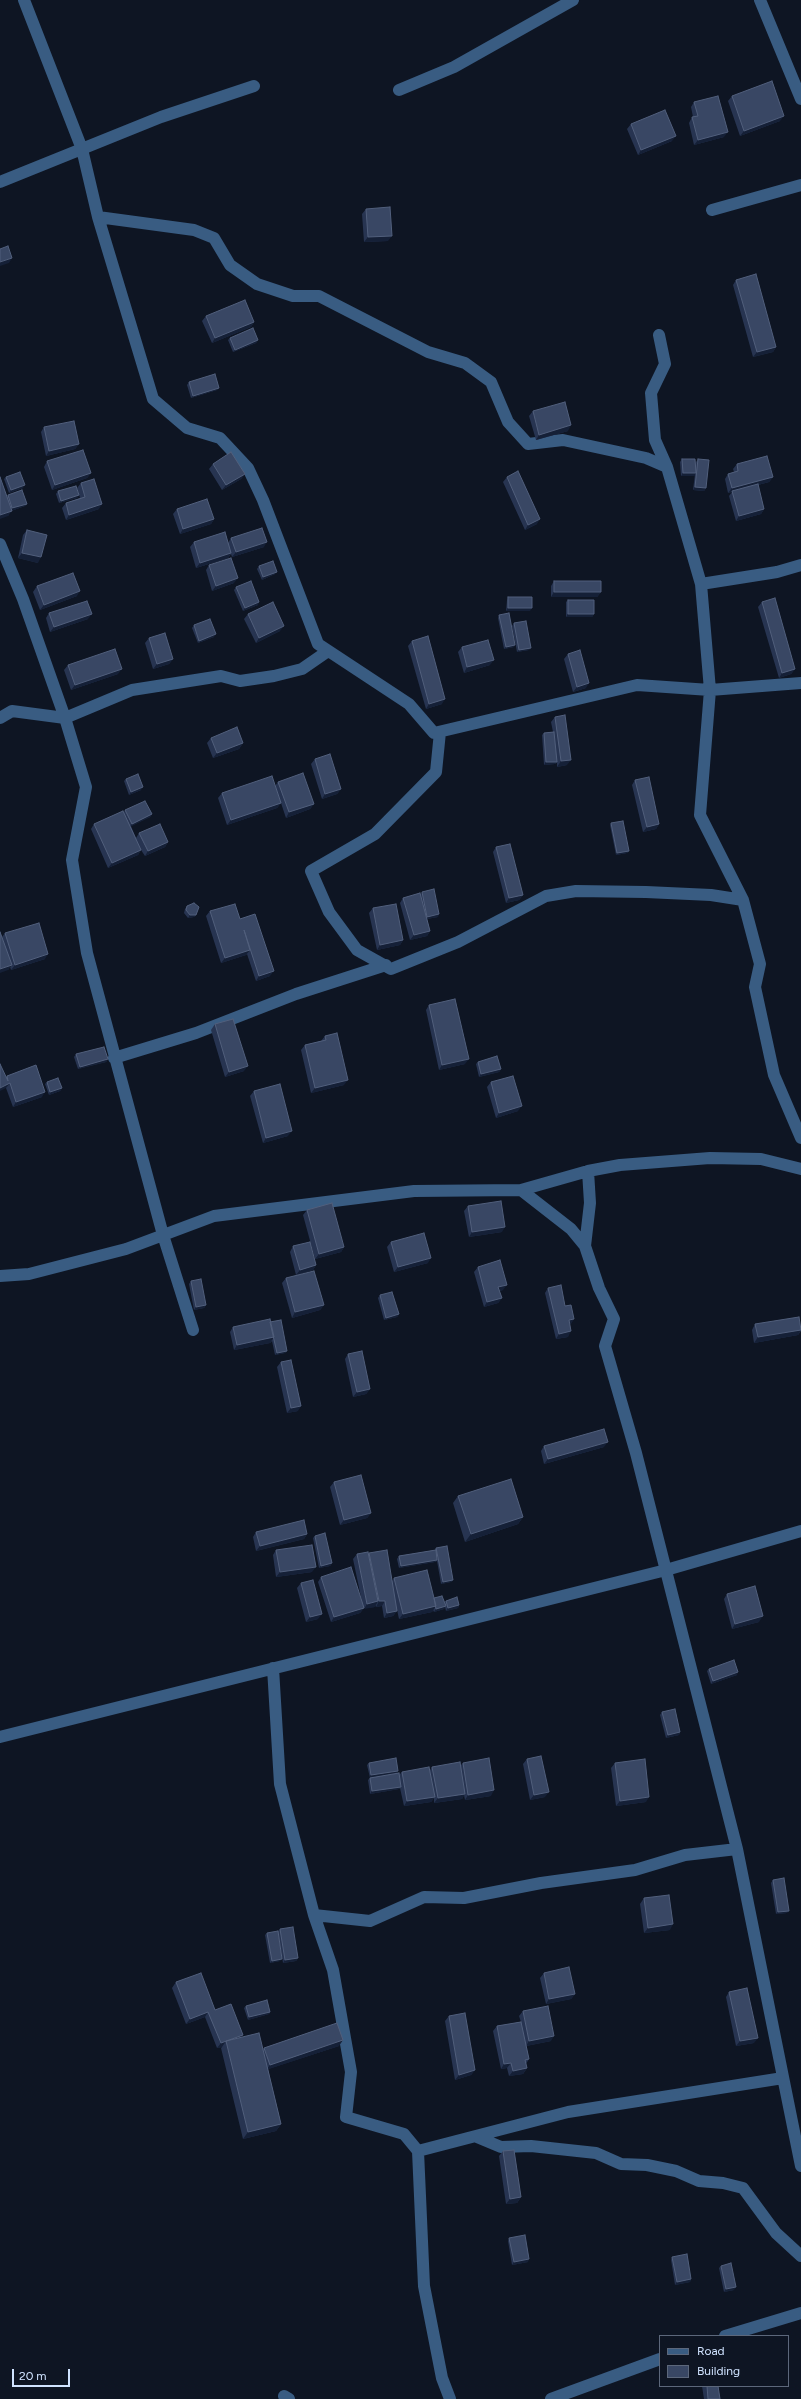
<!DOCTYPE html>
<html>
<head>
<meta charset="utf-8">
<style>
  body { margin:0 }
  #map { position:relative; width:801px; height:2399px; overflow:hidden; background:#0e1523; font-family:Figtree,sans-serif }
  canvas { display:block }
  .legend { position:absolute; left:659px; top:2335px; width:130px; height:52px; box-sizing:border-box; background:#0e1523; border:1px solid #5c677b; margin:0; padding:5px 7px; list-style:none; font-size:12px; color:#d0e3ff }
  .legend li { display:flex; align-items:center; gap:8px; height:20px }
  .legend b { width:20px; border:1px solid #5c677b }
  .scale { position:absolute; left:12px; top:2369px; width:58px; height:18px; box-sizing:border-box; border:2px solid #d0e3ff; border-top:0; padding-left:5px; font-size:12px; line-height:14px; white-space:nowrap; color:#d0e3ff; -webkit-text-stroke:3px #0e1523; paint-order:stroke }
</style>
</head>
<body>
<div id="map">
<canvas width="801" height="2399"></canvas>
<ul class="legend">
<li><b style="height:5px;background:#395c82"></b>Road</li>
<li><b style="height:11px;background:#394764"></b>Building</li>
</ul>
<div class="scale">20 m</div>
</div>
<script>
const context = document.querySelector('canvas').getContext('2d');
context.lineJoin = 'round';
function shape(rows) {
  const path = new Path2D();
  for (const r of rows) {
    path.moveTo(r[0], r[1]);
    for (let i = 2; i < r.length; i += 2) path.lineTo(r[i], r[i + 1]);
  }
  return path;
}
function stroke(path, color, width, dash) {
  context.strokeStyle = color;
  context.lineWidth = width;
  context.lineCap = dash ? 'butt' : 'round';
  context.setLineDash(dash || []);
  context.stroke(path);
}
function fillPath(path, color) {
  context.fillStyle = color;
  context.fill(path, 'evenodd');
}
stroke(shape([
  [24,0,82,149,98,217,153,399,187,428,220,438,248,468,263,500,318,644,409,704,434,733,637,685,710,690,801,683],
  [760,0,801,99],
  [399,90,454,67,573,0],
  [0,182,161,117,254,86],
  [712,210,801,185],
  [98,217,194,230,214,238,230,265,257,284,293,296,319,296,428,352,465,363,491,382,508,422,528,444,563,440,646,458,667,467],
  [659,335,665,364,651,393,655,440,667,467,701,584,710,690,700,815,743,900,760,964,755,987,774,1075,801,1138],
  [0,544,23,599,65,718,132,690,221,676,240,681,274,676,302,669,328,651],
  [701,584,777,572,801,565],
  [0,718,12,711,65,718,86,787,72,860,87,953,163,1235,193,1330],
  [440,732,436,772,375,834,311,871,329,912,357,950,391,969,458,942,546,896,576,891,646,892,711,895,743,900],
  [114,1058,196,1033,296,994,386,965],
  [588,1171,590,1203,585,1246,599,1288,614,1319,605,1346,636,1453,737,1849,801,2166],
  [521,1190,571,1229,585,1246],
  [0,1276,29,1274,126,1249,214,1216,414,1191,521,1190,588,1171,620,1165,710,1158,761,1159,801,1169],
  [273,1668,280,1784,314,1915,333,1970,351,2072,346,2117,404,2134,418,2151,424,2286,442,2378,450,2399],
  [0,1737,666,1570,801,1531],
  [314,1915,370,1921,424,1897,464,1898,541,1883,635,1870,685,1855,737,1849],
  [477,2137,501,2147,531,2146,596,2153,621,2164,647,2165,676,2171,699,2181,723,2183,743,2188,776,2233,801,2256],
  [418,2151,568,2112,783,2078],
  [725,2336,801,2313],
  [284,2396,289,2399],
  [551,2399,660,2359]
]), '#395c82', 12);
fillPath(shape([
  [732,96,780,121,740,136,728,101],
  [694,102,724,137,694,145,689,123,692,117,693,117,691,107],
  [631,124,672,141,638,155,627,129],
  [366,209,388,241,364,242,362,214],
  [736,280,776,347,773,352,753,357,733,285],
  [206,316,254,322,251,327,212,343,202,321],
  [230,338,258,340,256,343,233,352,228,340],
  [189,382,219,388,217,390,191,398,187,385],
  [533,411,568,431,536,440,529,416],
  [44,427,79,444,75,449,46,456,41,432],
  [682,459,695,467,696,462,698,459,706,488,704,491,693,490,695,474,694,476,681,476,680,462],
  [47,461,91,473,87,478,52,490,44,467],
  [213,464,245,474,241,479,222,490,209,469],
  [737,464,773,477,769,482,758,485,764,509,761,514,736,521,729,496,732,492,728,493,725,479,728,474,734,472,733,469],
  [6,477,23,488,9,493,4,479],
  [507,477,537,524,525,530,503,482],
  [81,483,99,509,66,520,62,508,66,503,80,498,77,488],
  [58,491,79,495,77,498,59,503,56,494],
  [8,495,27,504,25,506,11,511,8,516,7,496],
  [177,509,214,519,211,524,180,534,173,514],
  [27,530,38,563,18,558,23,535],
  [231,538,264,547,232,557,231,554,228,558,196,568,190,547,194,542,228,543],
  [209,565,234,583,212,591,206,570],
  [259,566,275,574,262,580,257,569],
  [554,581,601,592,597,597,551,597,551,586],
  [37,586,77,596,40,610,33,592],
  [236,587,258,605,243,611,234,590],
  [508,597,530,611,506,611,507,600],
  [568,600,594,614,592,617,566,617,566,602],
  [762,602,795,669,791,674,779,678,758,607],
  [49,613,88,619,50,632,46,618],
  [248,614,280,631,256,643,244,619],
  [499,615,514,647,504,649,498,618],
  [514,623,529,650,517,652,512,626],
  [194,625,214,637,198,643,192,628],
  [149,638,173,659,169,664,153,669,145,643],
  [412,641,442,704,426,709,408,646],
  [462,647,490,665,464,673,458,652],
  [568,654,586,688,573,692,564,659],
  [68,665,118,674,71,690,64,670],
  [555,717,567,765,557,767,557,762,555,764,544,765,542,735,544,733,553,732,551,722],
  [211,738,243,743,239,749,213,758,207,743],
  [315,759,341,789,337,794,322,799,311,764],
  [126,779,141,790,129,795,124,781],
  [635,780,659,824,656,829,643,832,632,785],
  [278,782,314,804,310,809,286,818,281,803,277,808,227,825,218,798,222,793,275,786],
  [125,810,152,814,150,817,131,826,136,838,139,833,168,842,165,847,145,856,141,850,138,855,108,868,91,829,94,824,124,812],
  [611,823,629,851,627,853,616,855,610,825],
  [496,847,523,895,519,900,506,903,493,852],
  [422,892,438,917,427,919,430,931,427,936,410,940,400,903,403,898,421,894],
  [187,906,196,915,194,917,188,918,184,913,185,909],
  [373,908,403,940,400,945,377,950,369,913],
  [210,911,240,919,270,976,256,981,247,954,246,955,221,963,206,916],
  [5,933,45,959,11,970,10,967,8,970,2,937],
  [429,1005,465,1064,439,1070,426,1010],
  [215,1024,244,1071,225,1077,211,1030],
  [325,1036,344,1085,311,1093,301,1050,305,1045,321,1041],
  [76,1054,108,1059,106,1062,78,1069,74,1057],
  [478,1062,501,1069,499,1072,479,1077,476,1064],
  [7,1076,42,1097,13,1107,6,1088,6,1077],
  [47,1082,62,1088,60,1091,49,1095,45,1084],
  [491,1082,518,1111,496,1118,487,1087],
  [254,1091,288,1136,263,1143,250,1096],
  [468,1206,502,1232,469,1237,464,1211],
  [307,1210,344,1247,341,1252,315,1259,303,1215],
  [391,1242,428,1263,394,1272,387,1247],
  [293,1246,316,1265,313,1270,296,1275,290,1252],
  [478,1267,503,1290,499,1291,502,1298,498,1303,484,1307,474,1272],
  [286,1278,324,1305,320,1310,292,1318,282,1283],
  [191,1281,206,1305,204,1308,194,1310,189,1284],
  [548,1288,565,1306,571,1324,570,1324,568,1337,556,1339,545,1293],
  [380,1295,399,1314,397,1317,384,1320,378,1298],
  [270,1322,287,1351,285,1353,275,1355,272,1341,270,1343,234,1350,230,1332,233,1327],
  [755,1324,801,1326,801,1331,798,1335,754,1343,752,1330],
  [348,1354,370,1389,366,1394,353,1397,345,1359],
  [281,1362,298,1411,287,1413,277,1367],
  [544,1446,604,1447,544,1464,541,1451],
  [334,1482,371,1513,367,1518,340,1525,330,1487],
  [458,1496,523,1517,518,1524,465,1542,453,1503],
  [256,1532,307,1534,304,1539,256,1551,253,1537],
  [315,1536,332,1563,330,1566,319,1568,313,1538],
  [436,1548,453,1580,451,1582,441,1584,437,1561,435,1562,399,1568,397,1559,399,1556,435,1550],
  [276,1550,312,1572,276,1577,273,1555],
  [369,1553,392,1581,394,1578,434,1598,444,1602,446,1601,459,1605,458,1608,446,1611,445,1607,444,1609,434,1612,433,1610,432,1612,399,1619,396,1605,397,1611,393,1616,384,1618,382,1606,376,1607,376,1605,375,1607,364,1608,360,1613,331,1622,318,1582,321,1577,362,1602,353,1559,357,1554,368,1555],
  [301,1583,318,1619,306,1622,297,1588],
  [727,1594,759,1622,732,1629,724,1599],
  [709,1669,737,1675,711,1684,707,1671],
  [662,1712,680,1732,679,1735,666,1738,660,1715],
  [527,1759,545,1797,530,1800,523,1764],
  [369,1763,398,1771,397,1773,399,1775,402,1772,430,1770,432,1767,461,1765,463,1763,491,1796,465,1800,464,1795,462,1799,434,1803,434,1798,431,1802,404,1806,400,1788,399,1789,370,1794,368,1780,370,1778,367,1765],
  [615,1763,646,1802,616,1806,611,1768],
  [773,1880,787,1913,776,1914,771,1883],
  [644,1898,670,1930,644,1933,640,1904],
  [280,1929,298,1958,296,1961,283,1963,278,1932],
  [267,1933,280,1961,270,1963,265,1935],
  [544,1973,575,1994,571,1999,546,2004,540,1978],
  [176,1982,215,2010,243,2035,241,2037,263,2049,264,2048,339,2046,268,2069,281,2124,276,2131,243,2139,221,2048,222,2047,217,2048,205,2017,186,2024,172,1988],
  [729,1992,754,2043,736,2046,726,1997],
  [246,2006,270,2012,269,2014,248,2020,244,2008],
  [523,2011,551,2041,526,2046,529,2059,526,2064,527,2068,523,2074,509,2076,507,2068,501,2069,493,2031,497,2026,521,2022,519,2016],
  [449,2016,475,2070,471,2075,455,2080,445,2021],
  [503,2151,521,2197,517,2203,506,2204,499,2156],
  [509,2238,528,2262,512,2265,508,2241],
  [672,2257,691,2279,690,2282,675,2285,671,2260],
  [721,2266,734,2290,724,2292,719,2268],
  [702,2386,718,2386,720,2399,704,2399]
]), '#273451');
fillPath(shape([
  [784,116,780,121,740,136,744,131],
  [728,132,724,137,694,145,698,140],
  [676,136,672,141,638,155,641,150],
  [392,236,388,241,364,242,368,237],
  [12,258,9,263,0,266,0,262],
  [254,322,251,327,212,343,215,338],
  [258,340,256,343,233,352,235,350],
  [776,347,773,352,753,357,757,352],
  [219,388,217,390,191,398,193,396],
  [571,425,568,431,536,440,539,435],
  [79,444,75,449,46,456,49,451],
  [91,473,87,478,52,490,55,485],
  [683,473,696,473,694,476,681,476],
  [245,474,241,479,222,490,226,485],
  [773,477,769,482,732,492,732,491,732,492,728,493,732,488],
  [25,485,23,488,9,493,11,490],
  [695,487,706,488,704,491,693,490],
  [79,495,77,498,59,503,61,501],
  [27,504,25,506,11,511,12,508],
  [102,504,99,509,66,520,69,515],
  [764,509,761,514,736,521,739,516],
  [12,511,8,516,0,519,0,515],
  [214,519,211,524,180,534,183,529],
  [540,519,537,524,525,530,528,525],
  [267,542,264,547,232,557,236,552],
  [22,553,41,557,38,563,18,558],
  [231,553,228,558,196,568,200,563],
  [277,572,275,574,262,580,263,577],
  [238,578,234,583,212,591,216,586],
  [80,591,77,596,40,610,44,605],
  [554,592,601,592,597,597,551,597],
  [259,602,258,605,243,611,245,608],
  [508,608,532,608,530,611,506,611],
  [92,614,88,619,50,632,54,627],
  [568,614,594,614,592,617,566,617],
  [284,626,280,631,256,643,259,638],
  [216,634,214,637,198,643,199,641],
  [515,645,514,647,504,649,506,647],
  [531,648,529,650,517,652,519,650],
  [173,659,169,664,153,669,157,664],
  [494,660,490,665,464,673,467,667],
  [122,669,118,674,71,690,75,685],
  [795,669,791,674,779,678,782,673],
  [589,683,586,688,573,692,577,687],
  [445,699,442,704,426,709,429,704],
  [243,743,239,749,213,758,217,753],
  [571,760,567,765,557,767,561,761],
  [546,762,557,762,555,764,544,765],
  [143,787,141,790,129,795,131,792],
  [341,789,337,794,322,799,325,794],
  [281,803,277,808,227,825,231,820],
  [314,804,310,809,286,818,289,812],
  [152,814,150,817,130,827,132,824],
  [659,824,656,829,643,832,647,827],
  [168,842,165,847,145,856,148,851],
  [141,850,138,855,108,868,112,863],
  [629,851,627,853,616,855,617,853],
  [523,895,519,900,506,903,509,898],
  [439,914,438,917,426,919,427,917],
  [190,915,196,915,194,917,188,918],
  [430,931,427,936,410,940,414,935],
  [403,940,400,945,377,950,380,945],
  [250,950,246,955,221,963,225,958],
  [48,954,45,959,11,970,15,965],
  [12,965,8,970,0,973,0,969],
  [274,971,270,976,256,981,259,976],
  [108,1059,106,1062,78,1069,80,1067],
  [469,1059,465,1064,439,1070,442,1065],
  [248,1066,244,1071,225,1077,229,1072],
  [501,1069,499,1072,479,1077,481,1074],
  [348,1080,344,1085,311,1093,315,1088],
  [10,1083,6,1088,0,1091,0,1088],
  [62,1088,60,1091,49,1095,50,1092],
  [45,1092,42,1097,13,1107,16,1102],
  [522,1106,518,1111,496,1118,499,1113],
  [292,1131,288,1136,263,1143,266,1138],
  [505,1227,502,1232,469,1237,472,1232],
  [344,1247,341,1252,315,1259,319,1254],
  [431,1258,428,1263,394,1272,398,1267],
  [316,1265,313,1270,296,1275,300,1270],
  [507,1285,503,1290,495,1292,498,1287],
  [502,1298,498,1303,484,1307,487,1302],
  [206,1305,204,1308,194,1310,196,1307],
  [324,1305,320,1310,292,1318,295,1312],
  [399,1314,397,1317,384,1320,386,1318],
  [574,1319,571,1324,565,1325,569,1320],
  [801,1330,798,1335,754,1343,758,1337],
  [571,1331,568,1337,556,1339,559,1334],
  [274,1337,270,1343,234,1350,237,1345],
  [287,1351,285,1353,275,1355,277,1353],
  [370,1389,366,1394,353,1397,357,1392],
  [301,1406,298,1411,287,1413,291,1408],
  [608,1442,604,1447,544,1464,548,1459],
  [371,1513,367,1518,340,1525,344,1520],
  [523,1517,518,1524,465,1542,471,1534],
  [307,1534,304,1539,256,1551,260,1546],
  [437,1560,435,1562,399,1568,401,1566],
  [332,1563,330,1566,319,1568,321,1566],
  [316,1567,312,1572,276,1577,280,1572],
  [453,1580,451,1582,441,1584,443,1582],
  [378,1601,375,1607,364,1609,367,1604],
  [379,1601,385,1601,382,1606,376,1607],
  [459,1605,458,1608,446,1611,448,1608],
  [436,1606,432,1612,399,1619,403,1614],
  [446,1606,444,1609,434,1612,436,1609],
  [364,1608,360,1613,331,1622,334,1617],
  [397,1611,393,1616,384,1618,387,1613],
  [322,1614,318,1619,306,1622,310,1617],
  [763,1616,759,1622,732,1629,735,1624],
  [738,1672,737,1675,711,1684,713,1681],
  [680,1732,679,1735,666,1738,668,1735],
  [398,1771,396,1774,369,1778,371,1775],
  [401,1787,399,1789,370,1794,372,1791],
  [494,1790,491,1796,465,1800,468,1795],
  [549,1792,545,1797,530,1800,534,1795],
  [465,1794,462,1799,434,1803,438,1798],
  [435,1797,431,1802,404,1806,407,1801],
  [649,1797,646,1802,616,1806,620,1801],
  [789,1911,787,1913,776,1914,778,1912],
  [673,1924,670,1930,644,1933,648,1928],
  [298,1958,296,1961,283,1963,285,1960],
  [282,1959,280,1961,270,1963,272,1961],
  [575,1994,571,1999,546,2004,549,1999],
  [208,2012,205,2017,186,2024,190,2019],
  [270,2012,269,2014,248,2020,249,2017],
  [243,2035,239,2040,226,2041],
  [554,2036,551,2041,526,2046,529,2041],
  [758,2038,754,2043,736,2046,740,2041],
  [343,2040,339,2046,266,2070,270,2065],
  [226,2041,222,2047,217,2048,221,2043],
  [511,2063,507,2068,501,2069,504,2064],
  [527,2068,523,2074,509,2076,513,2071],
  [475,2070,471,2075,455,2080,459,2075],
  [281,2124,276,2131,243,2139,248,2132],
  [521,2197,517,2203,506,2204,510,2199],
  [529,2259,528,2262,512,2265,514,2262],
  [691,2279,690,2282,675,2285,677,2282],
  [736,2287,734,2290,724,2292,726,2289]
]), '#152037');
const building = shape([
  [772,81,784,116,744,131,732,96,772,81],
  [718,96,728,132,698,140,692,117,698,116,694,102,718,96],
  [665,110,676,136,641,150,631,124,665,110],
  [390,207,392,236,368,237,366,209,390,207],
  [8,246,12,258,0,262,0,249,8,246],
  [756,274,776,347,757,352,736,280,756,274],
  [245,300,254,322,215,338,206,316,245,300],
  [253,328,258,340,235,350,230,338,253,328],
  [215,374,219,388,193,396,189,382,215,374],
  [565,402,571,425,539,435,533,411,565,402],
  [74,421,79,444,49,451,44,427,74,421],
  [83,450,91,473,55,485,47,461,83,450],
  [231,452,245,474,226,485,213,464,231,452],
  [767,456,773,477,732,488,728,474,738,471,737,464,767,456],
  [682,459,695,459,696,473,683,473,682,459],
  [698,459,709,460,706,488,695,487,698,459],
  [518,471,540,519,528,525,507,477,518,471],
  [20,472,25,485,11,490,6,477,20,472],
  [0,477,12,511,0,515,0,477],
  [94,479,102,504,69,515,66,503,85,497,81,483,94,479],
  [758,484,764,509,739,516,732,491,758,484],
  [76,486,79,495,61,501,58,491,76,486],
  [22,490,27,504,12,508,8,495,22,490],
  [207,499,214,519,183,529,177,509,207,499],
  [262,528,267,542,236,552,231,538,262,528],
  [27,530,47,535,41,557,22,553,27,530],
  [225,532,231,553,200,563,194,542,225,532],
  [231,558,238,578,216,586,209,565,231,558],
  [273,561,277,572,263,577,259,566,273,561],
  [73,573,80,591,44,605,37,586,73,573],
  [251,581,259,602,245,608,236,587,251,581],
  [554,581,601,581,601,592,554,592,554,581],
  [508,597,532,597,532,608,508,608,508,597],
  [775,598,795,669,782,673,762,602,775,598],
  [568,600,594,600,594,614,568,614,568,600],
  [87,601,92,614,54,627,49,613,87,601],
  [273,602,284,626,259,638,248,614,273,602],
  [509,613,515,645,506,647,499,615,509,613],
  [210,619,216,634,199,641,194,625,210,619],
  [526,621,531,648,519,650,514,623,526,621],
  [165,633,173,659,157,664,149,638,165,633],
  [428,636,445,699,429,704,412,641,428,636],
  [488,640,494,660,467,667,462,647,488,640],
  [115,649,122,669,75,685,68,665,115,649],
  [580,650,589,683,577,687,568,654,580,650],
  [565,715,571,760,561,761,555,717,565,715],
  [237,727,243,743,217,753,211,738,237,727],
  [554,732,557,762,546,762,544,733,554,732],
  [330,754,341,789,325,794,315,759,330,754],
  [303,773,314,804,289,812,278,782,303,773],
  [138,774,143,787,131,792,126,779,138,774],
  [272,776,281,803,231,820,222,793,272,776],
  [649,777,659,824,647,827,635,780,649,777],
  [145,801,152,814,132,824,125,810,145,801],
  [123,811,141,850,112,863,94,824,123,811],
  [623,821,629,851,617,853,611,823,623,821],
  [160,824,168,842,148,851,139,833,160,824],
  [510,844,523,895,509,898,496,847,510,844],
  [434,889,439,914,427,917,422,892,434,889],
  [420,893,430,931,414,935,403,898,420,893],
  [194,903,199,907,196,915,190,915,186,910,187,906,194,903],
  [235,904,240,919,255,914,274,971,259,976,244,930,250,950,225,958,210,911,235,904],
  [396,904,403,940,380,945,373,908,396,904],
  [39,923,48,954,15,965,5,933,39,923],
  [0,932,12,965,0,969,0,932],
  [455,999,469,1059,442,1065,429,1005,455,999],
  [233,1019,248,1066,229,1072,215,1024,233,1019],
  [337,1033,348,1080,315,1088,305,1045,326,1040,325,1036,337,1033],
  [104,1047,108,1059,80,1067,76,1054,104,1047],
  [497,1056,501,1069,481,1074,478,1062,497,1056],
  [0,1064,8,1081,7,1076,36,1065,45,1092,16,1102,10,1083,0,1088,0,1064],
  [513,1076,522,1106,499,1113,491,1082,513,1076],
  [58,1078,62,1088,50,1092,47,1082,58,1078],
  [280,1084,292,1131,266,1138,254,1091,280,1084],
  [501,1201,505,1227,472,1232,468,1206,501,1201],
  [332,1203,344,1247,319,1254,307,1210,332,1203],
  [424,1233,431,1258,398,1267,391,1242,424,1233],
  [310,1242,316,1265,300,1270,293,1246,310,1242],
  [500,1260,507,1285,498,1287,502,1298,487,1302,478,1267,500,1260],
  [314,1271,324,1305,295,1312,286,1278,314,1271],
  [201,1279,206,1305,196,1307,191,1281,201,1279],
  [561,1285,565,1306,571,1305,574,1319,569,1320,571,1331,559,1334,548,1288,561,1285],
  [392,1292,399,1314,386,1318,380,1295,392,1292],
  [799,1317,801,1330,758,1337,755,1324,799,1317],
  [270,1319,274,1337,237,1345,233,1327,270,1319],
  [281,1320,287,1351,277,1353,270,1322,281,1320],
  [362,1351,370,1389,357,1392,348,1354,362,1351],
  [291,1360,301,1406,291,1408,281,1362,291,1360],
  [604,1429,608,1442,548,1459,544,1446,604,1429],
  [361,1475,371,1513,344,1520,334,1482,361,1475],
  [511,1479,523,1517,471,1534,458,1496,511,1479],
  [304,1520,307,1534,260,1546,256,1532,304,1520],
  [325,1533,332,1563,321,1566,315,1536,325,1533],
  [312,1545,316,1567,280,1572,276,1550,312,1545],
  [447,1546,453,1580,443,1582,436,1548,447,1546],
  [387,1550,397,1611,387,1613,385,1601,379,1601,369,1553,387,1550],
  [436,1550,437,1560,401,1566,399,1556,436,1550],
  [368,1552,378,1601,367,1604,357,1554,368,1552],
  [351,1567,364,1608,334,1617,321,1577,351,1567],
  [427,1570,436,1606,403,1614,394,1578,427,1570],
  [313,1580,322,1614,310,1617,301,1583,313,1580],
  [755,1586,763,1616,735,1624,727,1594,755,1586],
  [442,1596,446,1606,436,1609,434,1598,442,1596],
  [457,1597,459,1605,448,1608,446,1601,457,1597],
  [734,1660,738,1672,713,1681,709,1669,734,1660],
  [675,1709,680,1732,668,1735,662,1712,675,1709],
  [541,1756,549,1792,534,1795,527,1759,541,1756],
  [396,1758,398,1771,371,1775,369,1763,396,1758],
  [489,1758,494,1790,468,1795,463,1763,489,1758],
  [645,1759,649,1797,620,1801,615,1763,645,1759],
  [460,1762,465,1794,438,1798,432,1767,460,1762],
  [429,1767,435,1797,407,1801,402,1772,429,1767],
  [399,1773,401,1787,372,1791,370,1778,399,1773],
  [784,1878,789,1911,778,1912,773,1880,784,1878],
  [669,1895,673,1924,648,1928,644,1898,669,1895],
  [293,1927,298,1958,285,1960,280,1929,293,1927],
  [278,1931,282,1959,272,1961,267,1933,278,1931],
  [569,1967,575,1994,549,1999,544,1973,569,1967],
  [201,1973,215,2010,231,2004,243,2035,221,2043,208,2012,190,2019,176,1982,201,1973],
  [747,1988,758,2038,740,2041,729,1992,747,1988],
  [267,2000,270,2012,249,2017,246,2006,267,2000],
  [548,2006,554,2036,529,2041,523,2011,548,2006],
  [465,2013,475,2070,459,2075,449,2016,465,2013],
  [521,2022,529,2059,525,2060,527,2068,513,2071,511,2063,504,2064,497,2026,521,2022],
  [337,2023,343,2040,270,2065,264,2048,337,2023],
  [259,2033,281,2124,248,2132,226,2041,259,2033],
  [514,2150,521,2197,510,2199,503,2151,514,2150],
  [525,2235,529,2259,514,2262,509,2238,525,2235],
  [687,2254,691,2279,677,2282,672,2257,687,2254],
  [731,2263,736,2287,726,2289,721,2266,731,2263],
  [707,2386,718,2386,720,2399,708,2399,707,2386]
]);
fillPath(building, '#394764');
stroke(building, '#515f7c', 1);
</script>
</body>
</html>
